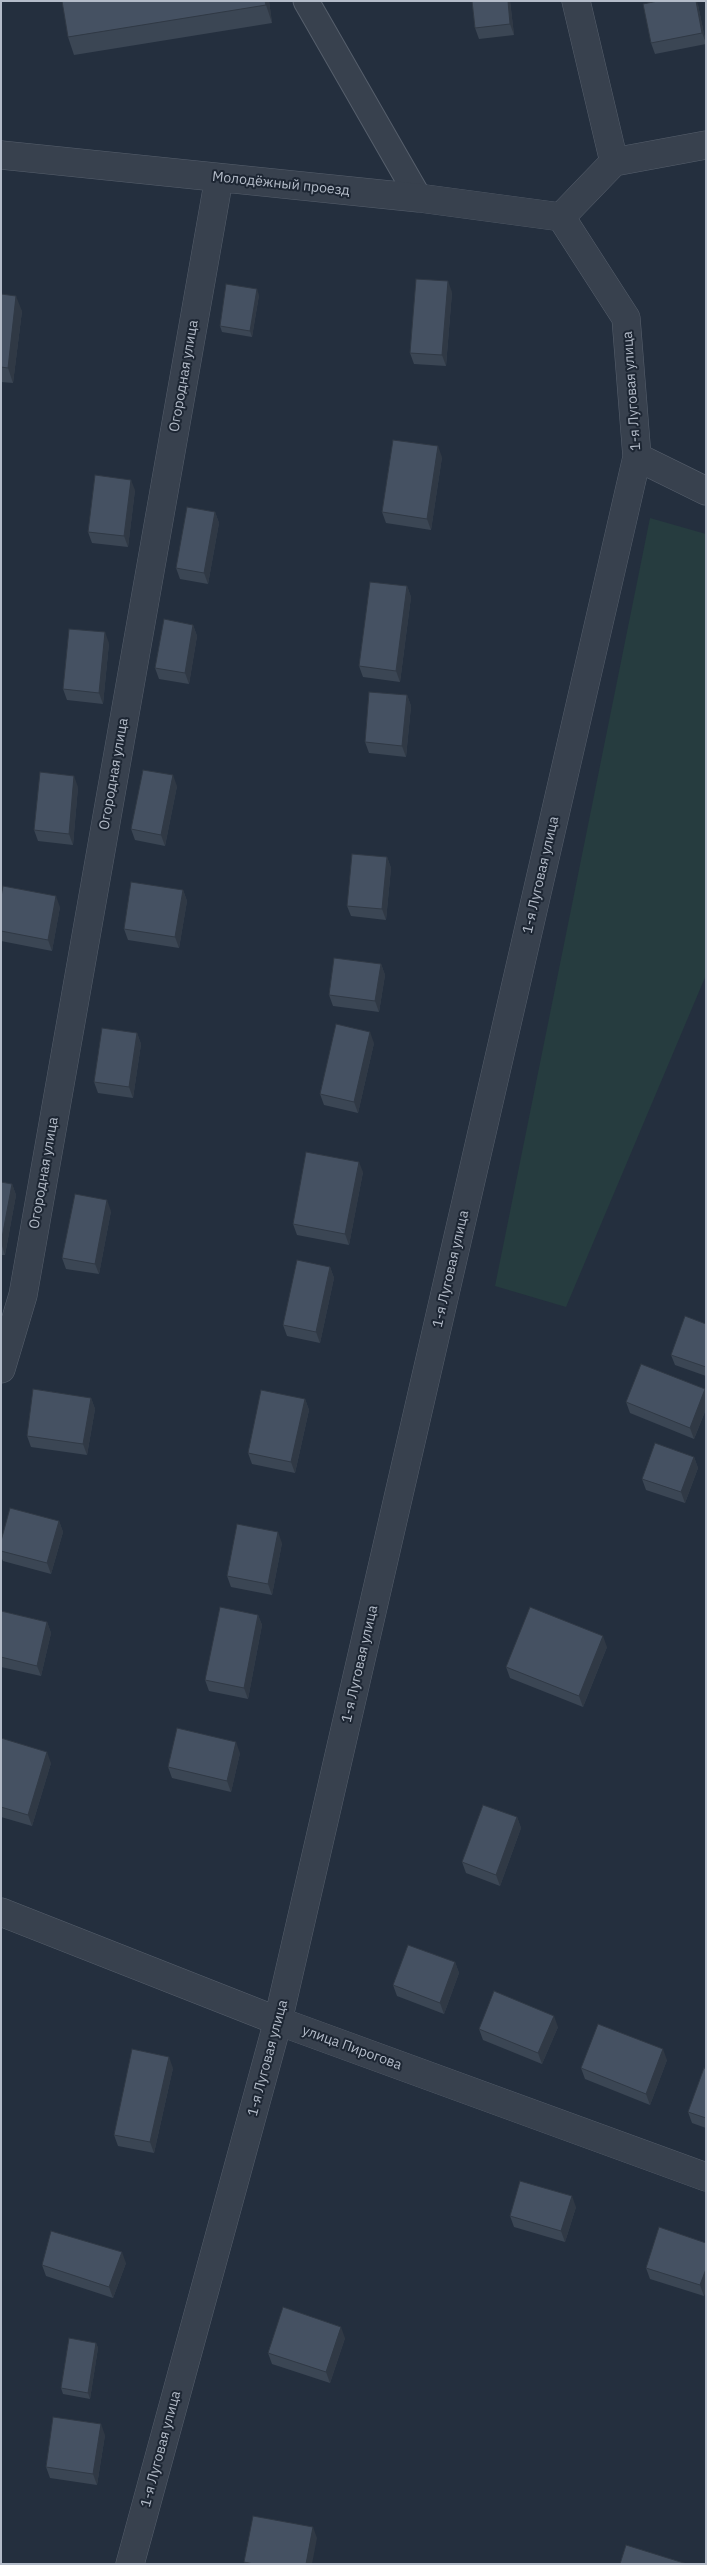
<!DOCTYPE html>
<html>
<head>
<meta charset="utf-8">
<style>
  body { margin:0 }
  #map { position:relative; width:707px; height:2565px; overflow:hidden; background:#242f3e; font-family:"IBM Plex Sans",sans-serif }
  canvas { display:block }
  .frame { position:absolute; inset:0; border:2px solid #b4bcc9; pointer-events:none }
</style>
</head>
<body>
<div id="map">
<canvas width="707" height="2565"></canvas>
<div class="frame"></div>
</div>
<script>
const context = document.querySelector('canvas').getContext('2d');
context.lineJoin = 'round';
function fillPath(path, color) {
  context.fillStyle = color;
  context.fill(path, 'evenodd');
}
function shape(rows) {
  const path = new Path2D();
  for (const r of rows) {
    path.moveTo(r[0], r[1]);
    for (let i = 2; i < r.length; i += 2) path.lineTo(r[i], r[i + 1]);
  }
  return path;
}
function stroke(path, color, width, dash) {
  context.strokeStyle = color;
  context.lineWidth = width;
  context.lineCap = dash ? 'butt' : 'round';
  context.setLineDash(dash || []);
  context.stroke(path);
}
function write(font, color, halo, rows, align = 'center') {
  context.font = font + ' "IBM Plex Sans",sans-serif';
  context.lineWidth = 4;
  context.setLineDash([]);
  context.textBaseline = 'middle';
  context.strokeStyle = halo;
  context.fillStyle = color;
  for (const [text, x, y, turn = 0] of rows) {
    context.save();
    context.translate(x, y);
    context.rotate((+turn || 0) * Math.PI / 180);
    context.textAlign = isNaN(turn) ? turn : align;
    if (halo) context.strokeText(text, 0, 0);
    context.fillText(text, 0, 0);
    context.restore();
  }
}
fillPath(shape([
  [650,518,706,534,706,975,566,1307,495,1286]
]), '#263c3f');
const pedestrian = shape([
  [306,1,419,198]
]);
const minor = shape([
  [1,155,419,198,561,217],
  [614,162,706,145],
  [637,457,706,491],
  [1,1369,23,1295,219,178],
  [130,2564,278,2021,637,457,626,318,561,217,614,162,576,1]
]);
const tertiary = shape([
  [1,1912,278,2021,706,2177]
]);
stroke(pedestrian, '#565f6c', 27);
stroke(minor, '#565f6c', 29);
stroke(tertiary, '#565f6c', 29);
stroke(pedestrian, '#38414e', 25);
stroke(minor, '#38414e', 28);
stroke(tertiary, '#38414e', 28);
fillPath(shape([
  [269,1,272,23,74,55,68,37],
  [472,1,510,1,514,35,479,39,475,28],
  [698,5,706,44,655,54,651,43],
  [452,292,446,366,414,364,410,353],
  [1,294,22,311,13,383,1,382],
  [259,295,252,337,222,332,220,326],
  [442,457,431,530,386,523,382,512],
  [135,490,128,547,92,543,88,532],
  [215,512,219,523,208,584,180,579,176,568],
  [407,586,411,597,400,682,363,677,359,666],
  [193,625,197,636,189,684,159,679,155,668],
  [109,643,103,704,67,700,63,689],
  [407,695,411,706,406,757,369,753,365,742],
  [177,786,165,846,135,840,131,829],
  [78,787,73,845,38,841,34,830],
  [387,857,391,868,386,920,351,916,347,906],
  [183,890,187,901,179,948,128,940,124,929],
  [1,897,60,907,52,951,1,941],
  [381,964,385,975,379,1012,333,1006,329,995],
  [137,1033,141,1044,133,1098,98,1093,94,1082],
  [374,1043,358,1113,324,1105,320,1094],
  [363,1172,349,1245,297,1235,293,1224],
  [1,1182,12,1184,16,1195,5,1255,1,1255],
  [111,1211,99,1274,66,1269,62,1258],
  [330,1267,334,1278,320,1343,287,1336,283,1325],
  [706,1324,706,1376,675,1365,671,1355],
  [705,1389,706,1409,694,1439,630,1413,626,1402],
  [91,1398,95,1409,87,1455,31,1447,27,1436],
  [305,1399,309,1410,295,1473,252,1464,248,1453],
  [694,1457,698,1468,685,1503,646,1490,642,1479],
  [59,1521,63,1532,51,1574,3,1561,1,1557,1,1541],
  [282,1543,272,1595,231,1587,227,1576],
  [1,1611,47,1622,51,1633,41,1676,1,1667],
  [258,1615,262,1625,248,1699,209,1691,205,1680],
  [607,1647,583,1707,510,1678,506,1667],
  [1,1738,51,1763,32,1826,1,1817],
  [240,1753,231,1792,172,1778,168,1767],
  [517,1817,521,1828,500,1886,466,1873,462,1862],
  [455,1962,459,1973,444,2014,397,1996,393,1985],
  [558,2027,542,2064,483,2040,479,2029],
  [667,2060,650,2105,585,2079,581,2068],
  [173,2068,154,2153,118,2146,114,2135],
  [706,2069,706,2128,692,2123,688,2112],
  [576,2207,565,2242,514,2227,510,2216],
  [706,2243,704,2296,650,2279,646,2268],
  [126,2263,113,2298,46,2276,42,2265],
  [345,2338,330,2383,272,2364,268,2353],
  [96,2343,98,2348,90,2399,63,2394,61,2388],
  [105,2435,97,2485,50,2478,46,2467]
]), '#3b4654');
fillPath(shape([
  [265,1,269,1,272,23,266,5],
  [508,1,510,1,514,35,510,24],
  [696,1,697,1,698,5,706,43,702,33],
  [448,281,452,292,446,366,442,355],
  [257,289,259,295,252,337,250,331],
  [16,296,22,311,13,383,8,368],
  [438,446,442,457,431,530,427,519],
  [131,480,135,490,128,547,124,536],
  [215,512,219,523,208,584,204,573],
  [407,586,411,597,400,682,396,671],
  [193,625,197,636,189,684,185,673],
  [105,632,109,643,103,704,99,693],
  [407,695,411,706,406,757,402,746],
  [173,775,177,786,165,846,161,835],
  [74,776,78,787,73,845,69,834],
  [387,857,391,868,386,920,382,909],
  [183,890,187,901,179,948,175,937],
  [56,896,60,907,52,951,48,940],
  [381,964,385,975,379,1012,375,1001],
  [370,1032,374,1043,358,1113,354,1102],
  [137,1033,141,1044,133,1098,129,1087],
  [359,1162,363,1172,349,1245,345,1234],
  [12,1184,16,1195,5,1255,1,1243],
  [107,1200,111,1211,99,1274,95,1264],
  [330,1267,334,1278,320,1343,316,1332],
  [705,1389,706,1409,694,1439,690,1428],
  [91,1398,95,1409,87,1455,83,1444],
  [305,1399,309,1410,295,1473,291,1462],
  [694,1457,698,1468,685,1503,681,1492],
  [59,1521,63,1532,51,1574,47,1563],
  [278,1532,282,1543,272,1595,268,1584],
  [258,1615,262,1625,248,1699,244,1688],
  [47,1622,51,1633,41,1676,37,1666],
  [603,1636,607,1647,583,1707,579,1696],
  [236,1742,240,1753,231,1792,227,1781],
  [47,1752,51,1763,32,1826,28,1815],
  [517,1817,521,1828,500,1886,496,1875],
  [455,1962,459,1973,444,2014,440,2003],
  [554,2016,558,2027,542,2064,538,2053],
  [663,2049,667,2060,650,2105,646,2094],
  [169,2057,173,2068,154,2153,150,2142],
  [572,2196,576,2207,565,2242,561,2231],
  [122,2252,126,2263,113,2298,109,2287],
  [706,2269,706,2292,704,2296,700,2285],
  [341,2327,345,2338,330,2383,326,2372],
  [96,2343,98,2348,90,2399,88,2393],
  [101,2424,105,2435,97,2485,93,2474],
  [313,2527,317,2538,312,2564,306,2564]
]), '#303945');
const building = shape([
  [62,1,265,1,266,5,68,37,62,1],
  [472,1,508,1,510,24,475,28,472,1],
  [658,1,696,1,702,33,651,43,643,4,658,1],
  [416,279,448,281,442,355,410,353,416,279],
  [226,284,257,289,250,331,220,326,226,284],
  [1,294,16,296,8,368,1,367,1,294],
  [393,440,438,446,427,519,382,512,393,440],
  [95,475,131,480,124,536,88,532,95,475],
  [187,507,215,512,204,573,176,568,187,507],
  [370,582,407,586,396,671,359,666,370,582],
  [164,619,193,625,185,673,155,668,164,619],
  [69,629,105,632,99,693,63,689,69,629],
  [369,692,407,695,402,746,365,742,369,692],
  [143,770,173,775,161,835,131,829,143,770],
  [40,772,74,776,69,834,34,830,40,772],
  [352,854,387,857,382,909,347,906,352,854],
  [131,882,183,890,175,937,124,929,131,882],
  [3,886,56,896,48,940,1,931,1,897,3,886],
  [334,958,381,964,375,1001,329,995,334,958],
  [336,1024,370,1032,354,1102,320,1094,336,1024],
  [102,1028,137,1033,129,1087,94,1082,102,1028],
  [306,1152,359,1162,345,1234,293,1224,306,1152],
  [1,1182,12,1184,1,1243,1,1182],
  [75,1194,107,1200,95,1264,62,1258,75,1194],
  [297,1260,330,1267,316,1332,283,1325,297,1260],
  [685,1316,706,1324,706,1367,671,1355,685,1316],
  [641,1364,705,1389,690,1428,626,1402,641,1364],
  [33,1389,91,1398,83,1444,27,1436,33,1389],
  [261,1390,305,1399,291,1462,248,1453,261,1390],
  [655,1443,694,1457,681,1492,642,1479,655,1443],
  [10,1508,59,1521,47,1563,1,1551,1,1541,10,1508],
  [237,1524,278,1532,268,1584,227,1576,237,1524],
  [220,1607,258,1615,244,1688,205,1680,220,1607],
  [530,1607,603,1636,579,1696,506,1667,530,1607],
  [1,1611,47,1622,37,1666,1,1657,1,1611],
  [177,1728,236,1742,227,1781,168,1767,177,1728],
  [1,1738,47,1752,28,1815,1,1807,1,1738],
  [483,1805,517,1817,496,1875,462,1862,483,1805],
  [408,1945,455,1962,440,2003,393,1985,408,1945],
  [494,1991,554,2016,538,2053,479,2029,494,1991],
  [598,2024,663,2049,646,2094,581,2068,598,2024],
  [132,2049,169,2057,150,2142,114,2135,132,2049],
  [704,2068,706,2069,706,2118,688,2112,704,2068],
  [520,2181,572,2196,561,2231,510,2216,520,2181],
  [659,2227,706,2243,706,2269,700,2285,646,2268,659,2227],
  [51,2231,122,2252,109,2287,42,2265,51,2231],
  [283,2307,341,2327,326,2372,268,2353,283,2307],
  [69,2338,96,2343,88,2393,61,2388,69,2338],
  [53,2417,101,2424,93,2474,46,2467,53,2417],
  [253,2516,313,2527,306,2564,254,2564,244,2562,253,2516],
  [626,2545,687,2564,620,2564,626,2545]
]);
fillPath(building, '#455162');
stroke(building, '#303945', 1);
write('14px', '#b4bcc9', '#1d2633', [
  ["Молодёжный проезд",281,184,6],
  ["Огородная улица",184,376,-80],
  ["1-я Луговая улица",632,391,-94],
  ["Огородная улица",114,774,-80],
  ["1-я Луговая улица",541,875,-77],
  ["Огородная улица",44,1173,-80],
  ["1-я Луговая улица",451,1269,-77],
  ["1-я Луговая улица",360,1664,-77],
  ["улица Пирогова",352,2048,20],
  ["1-я Луговая улица",268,2058,-75],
  ["1-я Луговая улица",161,2449,-75]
]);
</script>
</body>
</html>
